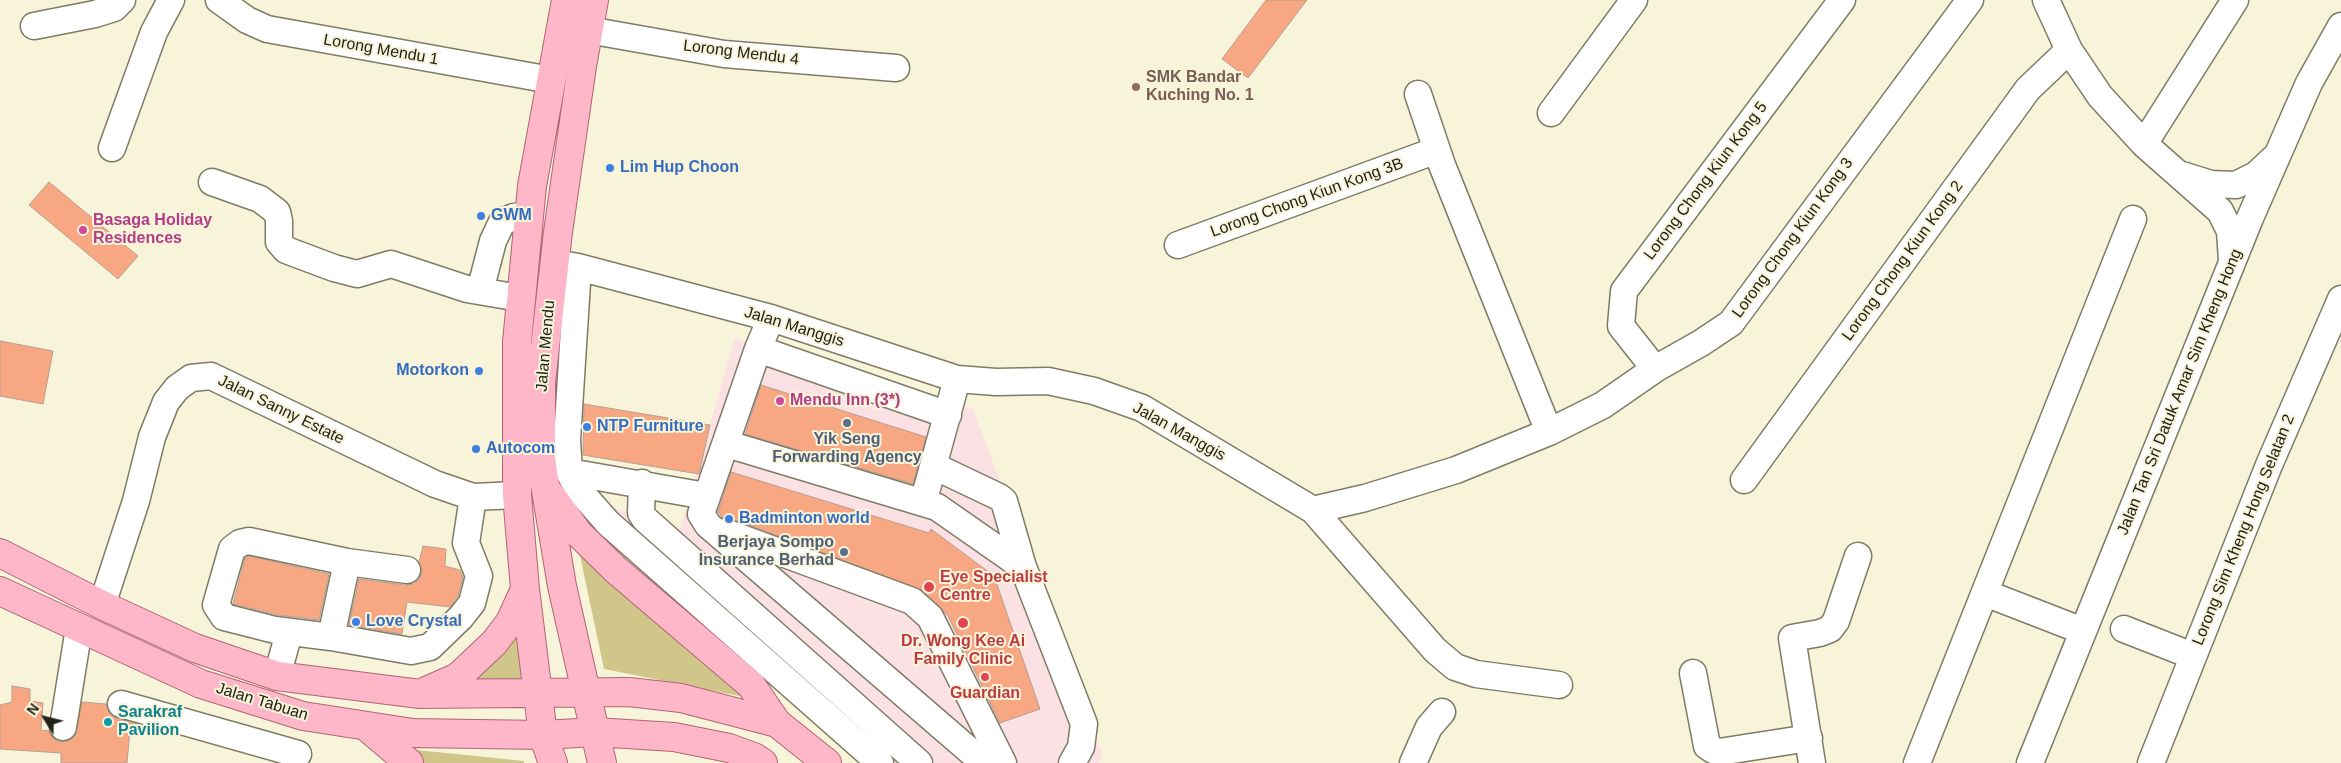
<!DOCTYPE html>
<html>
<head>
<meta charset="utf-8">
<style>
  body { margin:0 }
  #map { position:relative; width:2341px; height:763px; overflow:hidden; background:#f8f4da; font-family:Arial,sans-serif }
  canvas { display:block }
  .north { position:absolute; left:20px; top:693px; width:50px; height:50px; -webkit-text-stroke:4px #f8f4da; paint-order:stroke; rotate:306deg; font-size:14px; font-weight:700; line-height:20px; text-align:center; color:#242319 }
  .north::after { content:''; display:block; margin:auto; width:18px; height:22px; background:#242319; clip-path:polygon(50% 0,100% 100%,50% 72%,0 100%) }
</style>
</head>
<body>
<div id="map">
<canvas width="2341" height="763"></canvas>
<div class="north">N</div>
</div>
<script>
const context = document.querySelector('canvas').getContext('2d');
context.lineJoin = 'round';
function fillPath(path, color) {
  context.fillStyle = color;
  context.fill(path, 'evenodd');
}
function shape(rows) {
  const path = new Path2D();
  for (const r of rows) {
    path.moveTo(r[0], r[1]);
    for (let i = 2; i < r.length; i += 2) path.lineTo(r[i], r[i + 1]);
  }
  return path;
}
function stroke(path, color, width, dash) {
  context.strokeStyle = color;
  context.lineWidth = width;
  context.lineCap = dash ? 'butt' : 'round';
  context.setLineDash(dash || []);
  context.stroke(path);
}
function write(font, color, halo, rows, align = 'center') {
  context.font = font + ' Arial,sans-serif';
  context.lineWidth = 4;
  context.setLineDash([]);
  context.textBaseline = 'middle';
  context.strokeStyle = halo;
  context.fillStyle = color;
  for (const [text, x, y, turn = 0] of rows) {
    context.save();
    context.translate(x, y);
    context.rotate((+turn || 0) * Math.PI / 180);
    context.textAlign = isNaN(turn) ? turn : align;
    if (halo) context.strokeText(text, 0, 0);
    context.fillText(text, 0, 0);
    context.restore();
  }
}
fillPath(shape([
  [735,338,973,409,1103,755,1098,763,892,763,597,502,680,529]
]), '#fce1e4');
fillPath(shape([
  [578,546,749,698,604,669],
  [518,625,522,682,466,684],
  [407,749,524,761,524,763,424,763]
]), '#d0c689');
const building = shape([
  [1266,0,1307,0,1248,78,1222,59,1266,0],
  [49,182,138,256,118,279,29,205,49,182],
  [0,341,53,351,43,404,0,396,0,341],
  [761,385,926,437,913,484,745,434,761,385],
  [584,404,710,425,699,474,583,455,584,404],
  [731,472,929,533,931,529,994,576,1040,709,1000,723,948,616,922,590,730,518,722,517,718,512,731,472],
  [423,546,446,549,445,566,460,570,463,577,458,596,450,607,407,602,402,634,349,625,359,579,405,585,413,584,419,580,422,572,419,562,423,546],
  [249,556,329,574,319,620,278,615,233,604,245,558,249,556],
  [12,686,30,689,30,701,43,703,41,730,49,731,53,738,60,742,68,741,75,736,82,702,106,704,110,714,116,718,145,726,130,730,127,763,61,763,61,753,0,749,0,705,12,702,12,686]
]);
fillPath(building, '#f7a781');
stroke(building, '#b89e93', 1);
const minor = shape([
  [219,0,247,20,267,29,551,80],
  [2046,0,2069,50,2100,96,2144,144,2220,211,2230,231,2232,261],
  [34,26,95,14,114,8,122,0],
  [588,30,724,54,896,68],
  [1418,94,1442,165,1549,432],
  [1551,113,1634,0],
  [2144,144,2235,0],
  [112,148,154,32,171,0],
  [2182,175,2211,184,2236,185,2256,175,2273,159],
  [212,182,260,199,277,212,279,221,279,242,286,250,334,268,357,274,391,264,467,289,520,298],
  [1178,245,1437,150],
  [555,263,578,267,771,318,957,379,996,382,1048,381,1094,391,1142,408,1313,510,1435,650,1455,667,1476,674,1559,685],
  [578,267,567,440,569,472,578,489,608,523,880,763],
  [480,291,493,241,502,222,514,217,529,215],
  [771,318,758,349,701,514,708,525,984,763],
  [758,349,948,415],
  [1655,369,1621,326,1624,291,1842,0],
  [727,444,937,507,1023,567,1084,724,1081,747,1072,763],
  [934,466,999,497,1004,501,1023,567],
  [569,472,706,496],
  [1744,480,2028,89,2069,50],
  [642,483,641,513,645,519,919,763],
  [923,503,957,379],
  [1313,510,1365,498,1456,470,1549,432,1603,405,1655,369,1701,343,1731,323,1970,0],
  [725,532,912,601,930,617,1003,763],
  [407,570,347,562,249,541,240,543,232,549,216,605,224,617,275,630,331,637,411,651,430,647,461,617,472,603,479,576,466,543,473,497],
  [1985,593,2083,631],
  [102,605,136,501,152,437,166,402,177,388,191,378,211,376,435,484,473,497,517,495],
  [2124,629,2193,656],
  [331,637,347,562],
  [1693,673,1707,746,1713,750,1719,752,1809,738],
  [277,676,289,633],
  [121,704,298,754],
  [63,727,79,628],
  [1413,763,1429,727,1442,712],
  [1812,763,1792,638,1820,633,1830,629,1836,621,1858,556],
  [1917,763,2133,219],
  [2030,763,2250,218,2309,83,2341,26],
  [2151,763,2269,465,2341,299]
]);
const major = shape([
  [594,0,582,66,558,232,541,383,541,461,562,586,602,763],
  [550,494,578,533,616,570,751,685,777,723],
  [0,553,102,605,195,648,277,676,420,694,629,692,681,698,777,723,827,763],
  [0,591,201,684,303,716,413,733,543,735,595,732,674,737,729,748,754,757,763,763],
  [426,691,458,677,494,643,510,622,525,589],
  [368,728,409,763],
  [553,763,543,735,525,589,517,495,517,342,532,186,566,0]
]);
stroke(minor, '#7f7c65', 29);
stroke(major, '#b06474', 30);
stroke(minor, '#fff', 26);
stroke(major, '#fdb7c9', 28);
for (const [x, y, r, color] of [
  [1136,87,5,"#8d6e63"],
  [610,168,5,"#3f7fe0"],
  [481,216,5,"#3f7fe0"],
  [83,230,5,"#d1479c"],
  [479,371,5,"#3f7fe0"],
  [780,401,5,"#d1479c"],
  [847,423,5,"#5c6f8a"],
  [587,427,5,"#3f7fe0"],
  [476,449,5,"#3f7fe0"],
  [729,519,5,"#3f7fe0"],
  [844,552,5,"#5c6f8a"],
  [929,587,6,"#e0444e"],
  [356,622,5,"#3f7fe0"],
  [963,623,6,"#e0444e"],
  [985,677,5,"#e0444e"],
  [108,722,5,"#0f9aa8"]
]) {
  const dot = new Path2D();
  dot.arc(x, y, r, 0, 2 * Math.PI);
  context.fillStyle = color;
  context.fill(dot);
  stroke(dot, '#f8f4da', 2);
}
write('16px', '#242319', '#f8f4da', [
  ["Lorong Mendu 1",381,50,10],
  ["Lorong Mendu 4",741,53,7],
  ["Lorong Chong Kiun Kong 5",1706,181,-53],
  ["Lorong Chong Kiun Kong 3B",1307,198,-20],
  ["Lorong Chong Kiun Kong 3",1793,238,-54],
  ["Lorong Chong Kiun Kong 2",1903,261,-54],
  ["Jalan Manggis",794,327,17],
  ["Jalan Mendu",546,346,-85],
  ["Jalan Tan Sri Datuk Amar Sim Kheng Hong",2180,392,-68],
  ["Jalan Sanny Estate",281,410,26],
  ["Jalan Manggis",1179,432,29],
  ["Lorong Sim Kheng Hong Selatan 2",2244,530,-68],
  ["Jalan Tabuan",262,702,17]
]);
write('bold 16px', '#785e54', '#f8f4da', [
  ["SMK Bandar",1146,78],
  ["Kuching No. 1",1146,96]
], 'left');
write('bold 16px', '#366cbe', '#f8f4da', [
  ["Lim Hup Choon",620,168],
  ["GWM",491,216],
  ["Motorkon",469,371,"right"],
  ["NTP Furniture",597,427],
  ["Autocom",486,449],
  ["Badminton world",739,519],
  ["Love Crystal",366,622]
], 'left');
write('bold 16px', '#b23c85', '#f8f4da', [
  ["Basaga Holiday",93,221],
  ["Residences",93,239],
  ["Mendu Inn (3*)",790,401]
], 'left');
write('bold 16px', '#4e5e75', '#f8f4da', [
  ["Yik Seng",847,440],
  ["Forwarding Agency",847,458],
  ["Berjaya Sompo",834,543,"right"],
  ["Insurance Berhad",834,561,"right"]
]);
write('bold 16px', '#be3a42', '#f8f4da', [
  ["Eye Specialist",940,578,"left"],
  ["Centre",940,596,"left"],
  ["Dr. Wong Kee Ai",963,642],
  ["Family Clinic",963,660],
  ["Guardian",985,694]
]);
write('bold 16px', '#0d838f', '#f8f4da', [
  ["Sarakraf",118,713],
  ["Pavilion",118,731]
], 'left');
</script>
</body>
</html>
